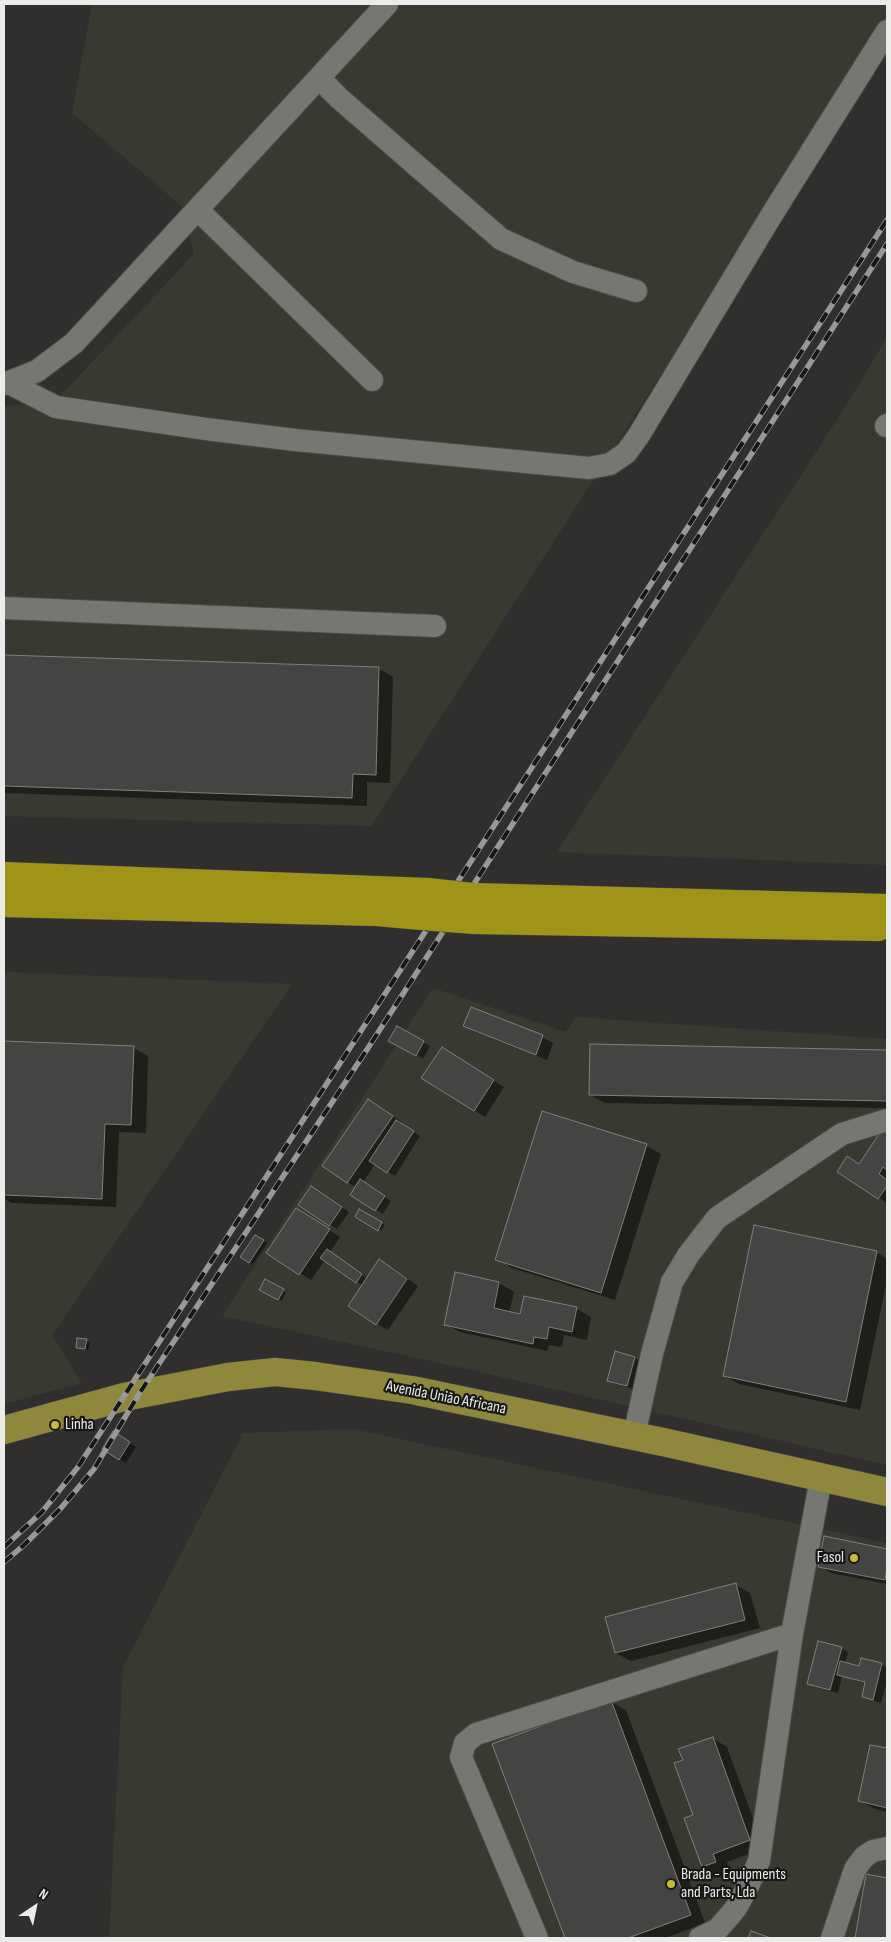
<!DOCTYPE html>
<html>
<head>
<meta charset="utf-8">
<style>
  body { margin:0 }
  #map { position:relative; width:891px; height:1942px; overflow:hidden; background:#302f2d; font-family:"Sofia Sans Condensed",sans-serif }
  canvas { display:block }
  .frame { position:absolute; inset:0; border:5px solid #ebebe9; pointer-events:none }
  .north { position:absolute; left:10px; top:1882px; width:50px; height:50px; -webkit-text-stroke:4px #171716; paint-order:stroke; rotate:34deg; font-size:14px; font-weight:700; line-height:20px; text-align:center; color:#ebebe9 }
  .north::after { content:''; display:block; margin:auto; width:18px; height:22px; background:#ebebe9; clip-path:polygon(50% 0,100% 100%,50% 72%,0 100%) }
</style>
</head>
<body>
<div id="map">
<canvas width="891" height="1942"></canvas>
<div class="frame"></div>
<div class="north">N</div>
</div>
<script>
const context = document.querySelector('canvas').getContext('2d');
context.lineJoin = 'round';
function fillPath(path, color) {
  context.fillStyle = color;
  context.fill(path, 'evenodd');
}
function shape(rows) {
  const path = new Path2D();
  for (const r of rows) {
    path.moveTo(r[0], r[1]);
    for (let i = 2; i < r.length; i += 2) path.lineTo(r[i], r[i + 1]);
  }
  return path;
}
function stroke(path, color, width, dash) {
  context.strokeStyle = color;
  context.lineWidth = width;
  context.lineCap = dash ? 'butt' : 'round';
  context.setLineDash(dash || []);
  context.stroke(path);
}
function write(font, color, halo, rows, align = 'center') {
  context.font = font + ' "Sofia Sans Condensed",sans-serif';
  context.lineWidth = 4.5;
  context.setLineDash([]);
  context.textBaseline = 'middle';
  context.strokeStyle = halo;
  context.fillStyle = color;
  for (const [text, x, y, turn = 0] of rows) {
    context.save();
    context.translate(x, y);
    context.rotate((+turn || 0) * Math.PI / 180);
    context.textAlign = isNaN(turn) ? turn : align;
    if (halo) context.strokeText(text, 0, 0);
    context.fillText(text, 0, 0);
    context.restore();
  }
}
fillPath(shape([
  [92,4,887,4,887,23,371,826,4,816,4,407,62,394,194,254,184,208,72,113],
  [887,337,887,865,557,852,853,395],
  [4,972,292,984,52,1335,82,1383,4,1404],
  [433,988,566,1032,575,1017,887,1039,887,1465,440,1363,222,1316],
  [353,1429,887,1543,887,1938,109,1938,123,1667,243,1433]
]), '#3a3931');
fillPath(shape([
  [4,656,378,668,393,677,390,783,367,782,367,806,4,793],
  [471,1009,542,1037,553,1043,547,1060,476,1032,465,1025],
  [397,1027,430,1046,423,1059,390,1040],
  [4,1042,134,1048,148,1056,146,1133,119,1132,116,1207,11,1203,4,1198],
  [591,1045,887,1051,887,1108,605,1103,590,1095],
  [453,1055,504,1087,485,1117,474,1110],
  [368,1100,403,1123,402,1125,420,1136,395,1176,375,1164,363,1182,391,1201,383,1214,351,1194,356,1187,347,1182],
  [883,1129,887,1132,887,1203,838,1172,860,1165],
  [647,1146,661,1154,615,1300,512,1268,497,1259],
  [319,1192,349,1212,337,1229,300,1205],
  [360,1211,385,1225,381,1231,356,1217],
  [308,1216,340,1237,330,1252,368,1279,391,1267,418,1286,388,1330,377,1324,363,1286,325,1260,311,1280,268,1253],
  [256,1236,267,1243,253,1264,242,1257],
  [876,1252,887,1259,887,1280,860,1410,739,1384,725,1376],
  [266,1281,286,1292,282,1301,261,1290],
  [499,1283,514,1292,509,1313,521,1316,577,1309,591,1317,587,1340,564,1335,562,1347,549,1345,547,1351,460,1332,445,1324],
  [86,1341,90,1343,88,1350,77,1347],
  [635,1358,642,1362,634,1389,615,1384,608,1380],
  [113,1433,136,1447,126,1463,103,1449],
  [825,1538,887,1550,887,1584,831,1573,820,1566],
  [736,1585,750,1593,760,1628,631,1661,616,1653],
  [841,1648,848,1652,845,1663,860,1667,862,1659,887,1667,887,1681,881,1703,863,1697,866,1683,842,1676,838,1693,816,1687,809,1683],
  [611,1702,626,1710,705,1923,665,1938,566,1938,494,1745],
  [712,1738,727,1747,764,1849,727,1862,730,1871,718,1875,703,1867,684,1761],
  [871,1746,887,1750,887,1812,875,1809,860,1801],
  [867,1876,887,1879,887,1938,857,1938]
]), '#0007');
const building = shape([
  [4,655,379,667,376,775,353,774,352,798,4,786,4,655],
  [471,1007,543,1035,536,1055,463,1026,471,1007],
  [397,1026,424,1041,416,1056,388,1041,397,1026],
  [4,1041,134,1046,131,1125,105,1124,102,1199,4,1195,4,1041],
  [590,1044,887,1050,887,1101,589,1095,590,1044],
  [442,1047,494,1080,474,1111,421,1078,442,1047],
  [368,1099,393,1116,347,1183,322,1166,368,1099],
  [542,1111,647,1144,601,1293,495,1260,542,1111],
  [396,1120,414,1131,387,1173,369,1161,396,1120],
  [883,1128,887,1131,887,1170,883,1167,879,1174,887,1180,887,1186,878,1199,837,1172,847,1156,859,1164,883,1128],
  [360,1179,385,1196,375,1211,350,1195,360,1179],
  [311,1186,342,1207,329,1226,298,1205,311,1186],
  [296,1208,330,1229,299,1275,266,1253,296,1208],
  [359,1209,382,1222,378,1231,355,1217,359,1209],
  [754,1225,877,1251,846,1402,723,1376,754,1225],
  [255,1235,264,1240,249,1263,240,1257,255,1235],
  [327,1249,362,1274,356,1283,320,1258,327,1249],
  [379,1259,407,1279,376,1325,348,1306,379,1259],
  [455,1272,499,1282,494,1308,520,1314,524,1296,577,1307,572,1332,549,1327,547,1339,534,1337,533,1344,444,1325,455,1272],
  [265,1279,284,1289,278,1300,259,1290,265,1279],
  [77,1338,87,1339,85,1349,76,1348,77,1338],
  [615,1351,635,1357,627,1386,607,1381,615,1351],
  [113,1431,130,1442,119,1460,102,1449,113,1431],
  [824,1536,887,1549,887,1567,885,1580,818,1567,824,1536],
  [736,1583,745,1620,615,1653,605,1617,736,1583],
  [818,1641,842,1647,830,1690,807,1684,818,1641],
  [861,1658,882,1663,873,1700,862,1697,865,1682,837,1675,840,1661,859,1666,861,1658],
  [611,1700,691,1915,628,1938,565,1938,492,1744,611,1700],
  [713,1737,750,1840,713,1854,716,1862,702,1867,684,1818,693,1815,674,1763,683,1760,678,1749,713,1737],
  [870,1745,887,1748,887,1808,858,1801,870,1745],
  [866,1874,887,1878,887,1938,855,1938,866,1874],
  [751,1931,771,1938,748,1938,751,1931]
]);
fillPath(building, '#444442');
stroke(building, '#7f7f7c', 1);
const minor = shape([
  [319,78,340,99,501,239,573,272,636,291],
  [198,210,372,380],
  [9,383,56,407,206,429,295,440,589,468,610,464,626,453,639,435,771,216,887,31],
  [4,384,37,371,74,343,387,4],
  [886,426,887,425],
  [4,608,435,626],
  [634,1436,652,1354,672,1282,689,1254,717,1218,842,1134,887,1120],
  [537,1938,461,1757,465,1743,476,1734,792,1634],
  [700,1938,718,1929,736,1908,748,1886,759,1861,792,1634,821,1478],
  [832,1938,855,1869,864,1857,873,1851,887,1848]
]);
const major = shape([
  [4,1430,124,1397,228,1377,275,1372,315,1376,412,1390,663,1442,887,1492]
]);
const highway = shape([
  [4,876,428,892],
  [472,897,887,908],
  [4,903,377,912,422,916],
  [475,920,878,927]
]);
stroke(minor, '#4b4a48', 24);
stroke(major, '#4b4a48', 29);
stroke(highway, '#4b4a48', 29);
stroke(minor, '#767673', 22);
stroke(major, '#8f883c', 28);
stroke(highway, '#9f9417', 28);
const rail = shape([
  [4,1547,42,1512,78,1467,887,220],
  [4,1562,23,1546,61,1508,94,1469,139,1394,368,1048,887,244]
]);
stroke(rail, '#989896', 5.5);
stroke(rail, '#171716', 4, [11]);
const highwayBridge = shape([
  [428,892,472,897],
  [422,916,475,920]
]);
stroke(highwayBridge, '#4b4a48', 29, []);
stroke(highwayBridge, '#9f9417', 28);
for (const [x, y, r, color] of [
  [55,1425,5,"#c7bb3b"],
  [854,1558,5,"#c7bb3b"],
  [671,1884,5,"#c7bb3b"]
]) {
  const dot = new Path2D();
  dot.arc(x, y, r, 0, 2 * Math.PI);
  context.fillStyle = color;
  context.fill(dot);
  stroke(dot, '#171716', 2);
}
write('16px', '#ebebe9', '#171716', [
  ["Avenida União Africana",446,1398,11]
]);
write('16px', '#ebebe9', '#171716', [
  ["Linha",65,1425],
  ["Fasol",844,1558,"right"],
  ["Brada - Equipments",681,1875],
  ["and Parts, Lda",681,1893]
], 'left');
</script>
</body>
</html>
